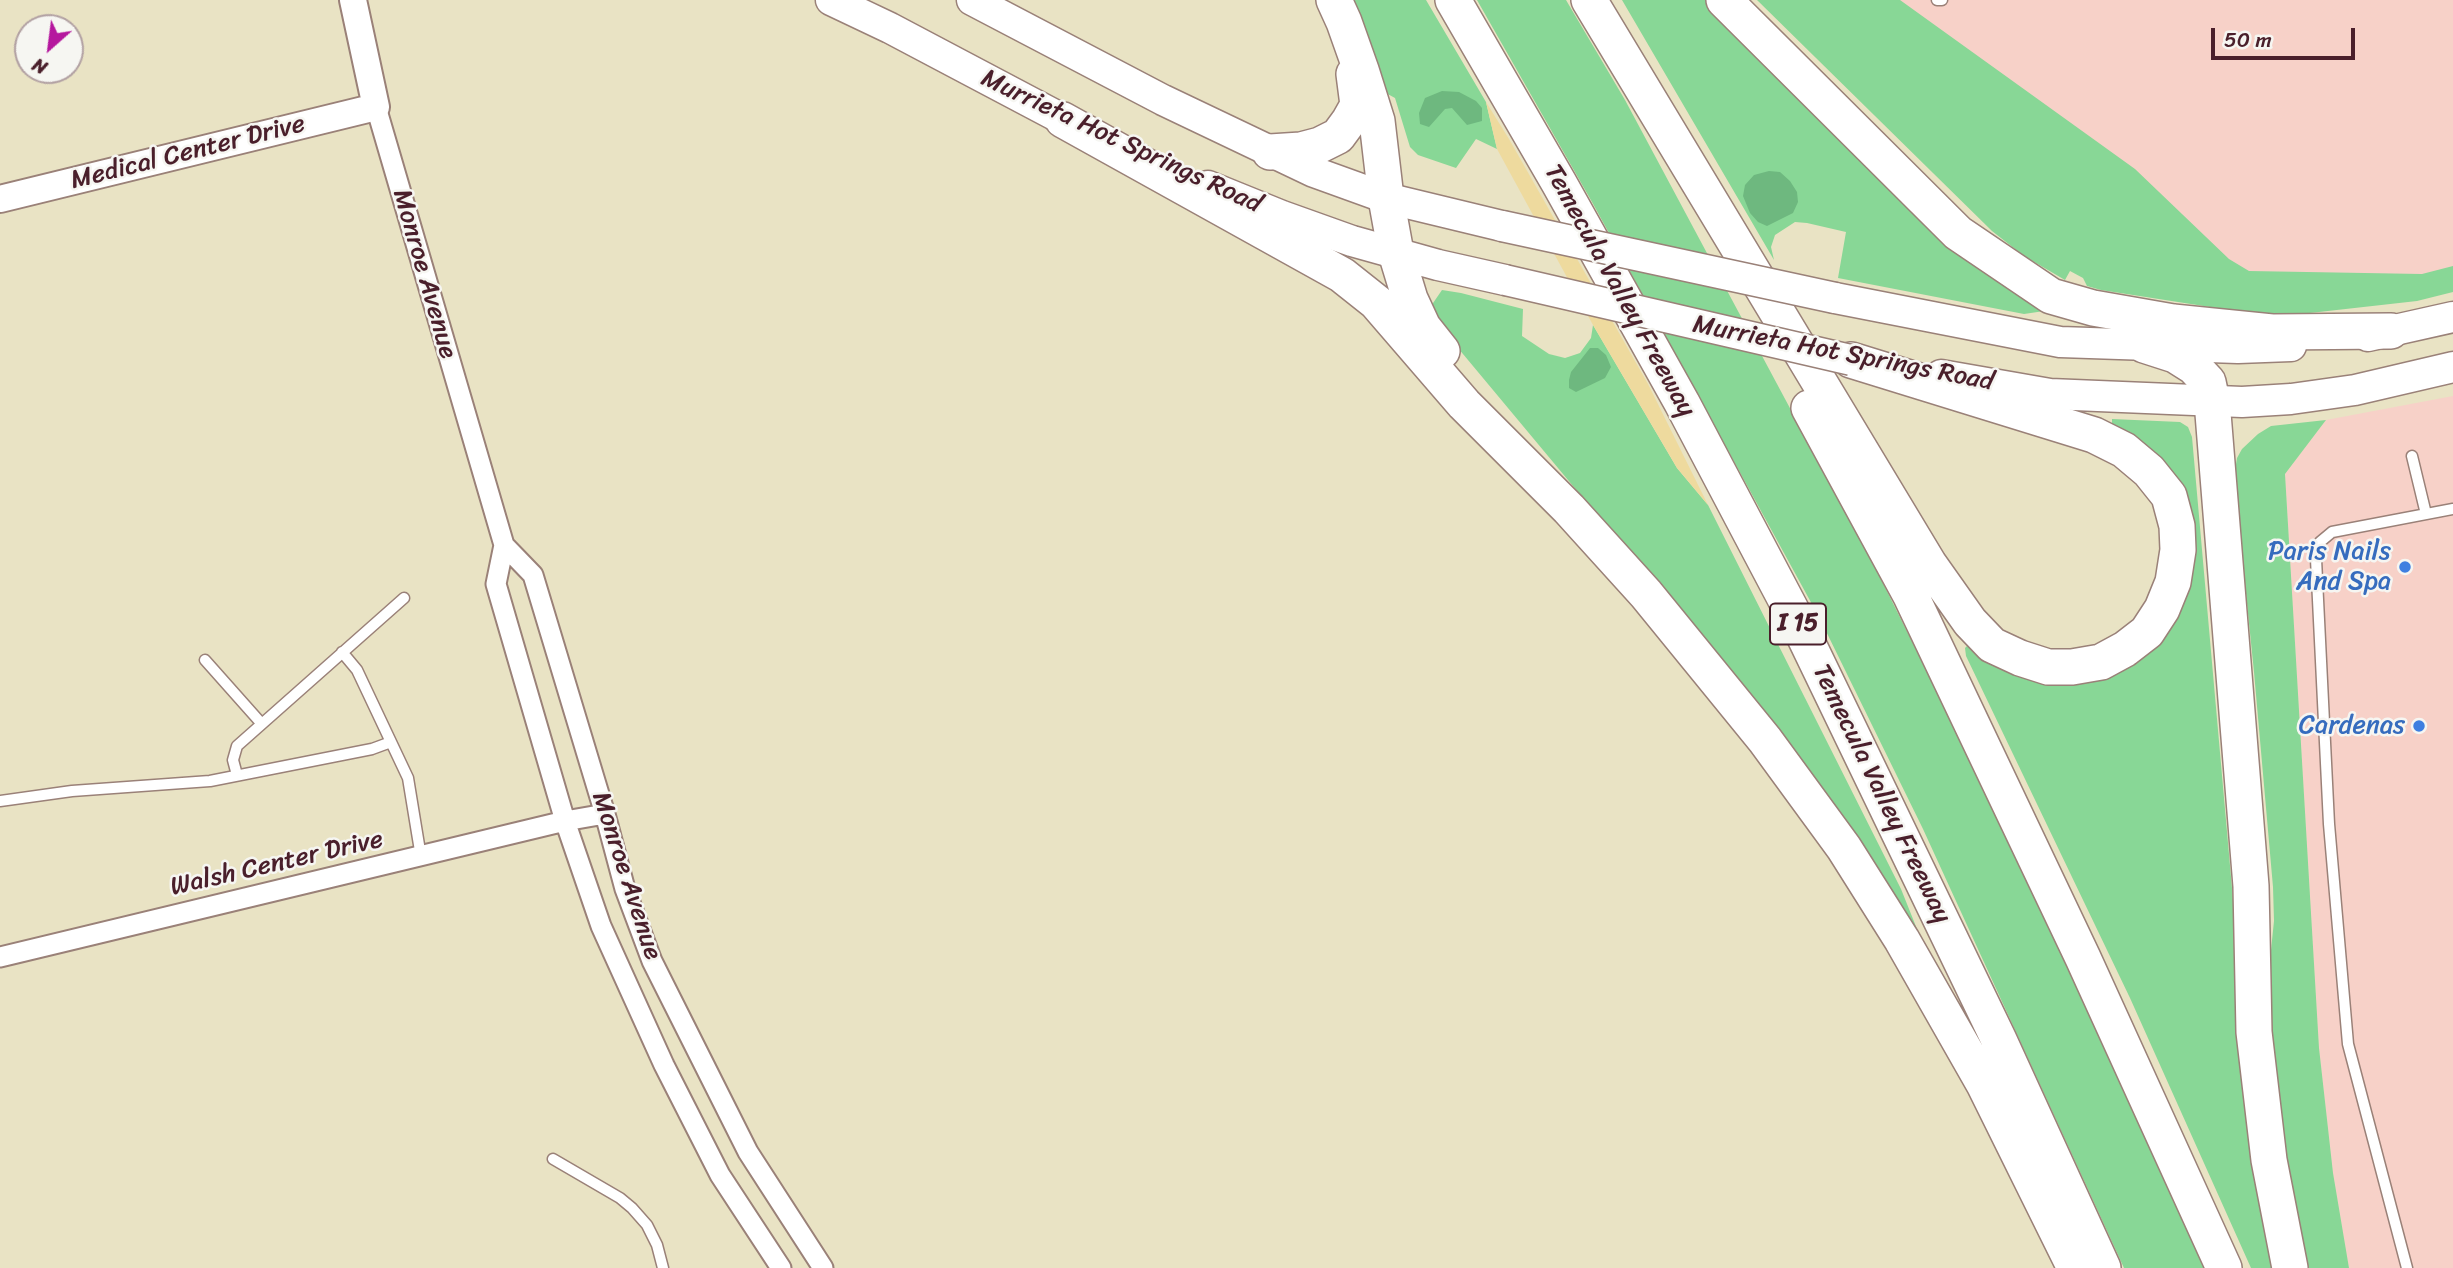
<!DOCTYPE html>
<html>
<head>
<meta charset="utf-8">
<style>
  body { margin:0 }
  #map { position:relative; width:2453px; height:1268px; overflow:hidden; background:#e9e3c4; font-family:Sriracha,sans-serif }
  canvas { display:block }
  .north { position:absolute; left:14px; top:14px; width:70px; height:70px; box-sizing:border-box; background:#f6f6f2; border:2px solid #b1a0a2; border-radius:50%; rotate:208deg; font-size:19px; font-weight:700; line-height:28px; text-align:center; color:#4a1f2b }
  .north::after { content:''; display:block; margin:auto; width:24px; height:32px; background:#b5179e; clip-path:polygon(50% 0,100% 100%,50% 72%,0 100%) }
  .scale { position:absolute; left:2211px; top:28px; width:144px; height:32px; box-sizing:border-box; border:4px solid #4a1f2b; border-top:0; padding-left:9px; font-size:21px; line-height:24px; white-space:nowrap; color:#4a1f2b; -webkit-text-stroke:5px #f6f6f2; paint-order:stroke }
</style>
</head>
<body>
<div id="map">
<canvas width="2453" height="1268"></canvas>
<div class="north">N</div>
<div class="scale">50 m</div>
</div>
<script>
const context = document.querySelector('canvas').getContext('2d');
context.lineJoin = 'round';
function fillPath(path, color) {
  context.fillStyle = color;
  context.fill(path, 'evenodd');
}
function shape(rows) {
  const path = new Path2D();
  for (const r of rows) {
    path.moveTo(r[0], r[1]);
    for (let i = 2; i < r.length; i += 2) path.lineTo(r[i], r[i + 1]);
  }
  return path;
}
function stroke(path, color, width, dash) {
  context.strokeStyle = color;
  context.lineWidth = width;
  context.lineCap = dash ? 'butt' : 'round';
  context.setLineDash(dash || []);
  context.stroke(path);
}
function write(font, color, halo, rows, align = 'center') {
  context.font = font + ' Sriracha,sans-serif';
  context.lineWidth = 5;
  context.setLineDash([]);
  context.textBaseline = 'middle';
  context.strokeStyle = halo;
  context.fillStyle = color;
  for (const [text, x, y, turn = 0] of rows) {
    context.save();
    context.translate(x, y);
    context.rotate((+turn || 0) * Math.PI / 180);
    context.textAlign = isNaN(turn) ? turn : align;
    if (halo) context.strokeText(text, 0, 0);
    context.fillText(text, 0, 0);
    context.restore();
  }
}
fillPath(shape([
  [1848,0,2453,0,2453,292,2213,281],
  [2453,396,2453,1268,2349,1268,2333,1173,2319,1048,2285,474,2326,420]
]), '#f7d1c8');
fillPath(shape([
  [1351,0,1426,0,1486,102,1497,149,1476,139,1456,168,1418,155,1410,147,1395,98,1384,92,1376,57],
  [1477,0,1566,0,1625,100,1875,567,2023,865,2204,1268,2124,1268,1923,829,1819,617,1592,202],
  [1622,0,1716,0,2051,310,2024,314,1838,278,1846,232,1807,223,1795,222,1775,235,1771,247,1774,260],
  [1757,0,1900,0,2135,169,2229,259,2249,271,2422,274,2453,266,2453,292,2417,301,2310,313,2255,314,2101,290,2087,286,2083,278,2070,271,2065,280,2024,256,1992,231],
  [1442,290,1461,293,1523,309,1522,336,1549,354,1565,358,1580,353,1591,338,1593,325,1677,468,1708,505,1901,889,1917,929,1915,934,1658,588,1438,324,1431,306],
  [2112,419,2180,422,2188,427,2192,437,2246,1046,2281,1268,2251,1268,2130,998,1966,656,1965,648,1969,644,2074,678,2188,567,2112,430],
  [2326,420,2285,474,2319,1048,2333,1173,2349,1268,2305,1268,2269,1062,2268,979,2274,921,2273,887,2254,672,2234,476,2237,458,2242,449,2258,434,2271,426]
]), '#88d796');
fillPath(shape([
  [1442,91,1459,92,1476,101,1482,108,1482,121,1467,125,1452,108,1445,109,1429,127,1420,124,1419,113,1425,98],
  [1769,171,1780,172,1790,181,1797,192,1798,202,1793,213,1767,226,1758,222,1750,213,1743,196,1745,185,1754,175],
  [1590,348,1598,348,1606,355,1611,367,1605,378,1576,392,1569,388,1569,380,1571,372]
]), '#6eb87f');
fillPath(shape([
  [1486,102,1509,139,1648,384,1708,505,1677,468,1593,325,1497,149]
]), '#eeda9e');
const lane = shape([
  [1937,0,1942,0],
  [2412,456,2426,514],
  [342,652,357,670,391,742],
  [205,660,261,723],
  [237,775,233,760,237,746,404,598],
  [0,801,72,791,210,781,372,749,391,742,408,778,421,857],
  [553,1159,620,1198,632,1208,647,1225,657,1245,663,1268],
  [2407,1268,2348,1044,2329,824,2316,559,2320,542,2332,532,2453,509]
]);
const street = shape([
  [376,107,504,545,496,584,565,821,601,926,664,1065,720,1175,781,1268],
  [504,545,533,575,605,814,625,889,652,961,748,1152,823,1268],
  [0,957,565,821,605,814]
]);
const secondary = shape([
  [0,199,376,107,353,0]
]);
const primary = shape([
  [831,0,890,28,1083,130],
  [972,0,1163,100,1314,172,1386,198,1502,226],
  [1208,186,1282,216,1352,241,1438,265,1505,280],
  [1835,298,2060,342,2238,348,2291,346],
  [2368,336,2453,317],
  [1941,375,2050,394,2242,402,2291,399,2355,390,2453,367]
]);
const highway = shape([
  [1334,0,1344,22,1361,70,1377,121,1386,198,1396,253,1410,299,1423,327,1442,351],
  [1453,0,1559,183,1682,403,1797,621,1999,1040,2103,1268],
  [1589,0,1929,564,1970,622,1992,645,2020,658,2048,667,2072,667,2101,662,2125,649,2147,632,2162,609,2173,582,2178,550,2177,526,2169,496,2149,471,2124,450,2094,435,1851,360],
  [1724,0,1958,233,2051,296,2093,308,2173,322,2272,332,2391,331],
  [1063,120,1342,275,1376,302,1464,404,1569,509,1646,594,1765,740,1844,848,1902,940,1984,1084,2075,1268],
  [1270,152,1301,150,1320,145,1338,136,1349,121,1358,105,1354,74],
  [2144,345,2175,355,2194,367,2208,382,2212,401,2251,886,2254,1032,2269,1160,2290,1268],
  [1809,408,1911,596,2083,958,2224,1268]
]);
stroke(lane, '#9a8178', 13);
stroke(street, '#9a8178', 23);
stroke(secondary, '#9a8178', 30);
stroke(primary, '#9a8178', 33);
stroke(highway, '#9a8178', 38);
stroke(lane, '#fff', 10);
stroke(street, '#fff', 19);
stroke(secondary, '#fff', 26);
stroke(primary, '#fff', 30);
stroke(highway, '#fff', 35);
const primaryBridge = shape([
  [1502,226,1835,298],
  [1505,280,1851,360]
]);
stroke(primaryBridge, '#9a8178', 33, []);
stroke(primaryBridge, '#fff', 30);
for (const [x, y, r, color] of [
  [2405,567,7,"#3f7fe0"],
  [2419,726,7,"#3f7fe0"]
]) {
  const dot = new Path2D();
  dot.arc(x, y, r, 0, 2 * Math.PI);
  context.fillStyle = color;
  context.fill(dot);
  stroke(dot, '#f6f6f2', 2.5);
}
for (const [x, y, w] of [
  [1798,624,56]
]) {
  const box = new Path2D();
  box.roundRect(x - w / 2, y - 20.5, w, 41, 5);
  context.fillStyle = '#f6f6f2';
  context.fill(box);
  stroke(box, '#4a1f2b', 2);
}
write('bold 24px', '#4a1f2b', null, [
  ["I 15",1798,624]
]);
write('26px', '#4a1f2b', '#f6f6f2', [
  ["Murrieta Hot Springs Road",1121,142,25],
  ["Medical Center Drive",188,153,-14],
  ["Monroe Avenue",424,274,74],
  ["Temecula Valley Freeway",1619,291,61],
  ["Murrieta Hot Springs Road",1843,354,11],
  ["Temecula Valley Freeway",1881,794,64],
  ["Walsh Center Drive",277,864,-13],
  ["Monroe Avenue",626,876,72]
]);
write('26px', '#366cbe', '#f6f6f2', [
  ["Paris Nails",2391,552],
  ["And Spa",2391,582],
  ["Cardenas",2405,726]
], 'right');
</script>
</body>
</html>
